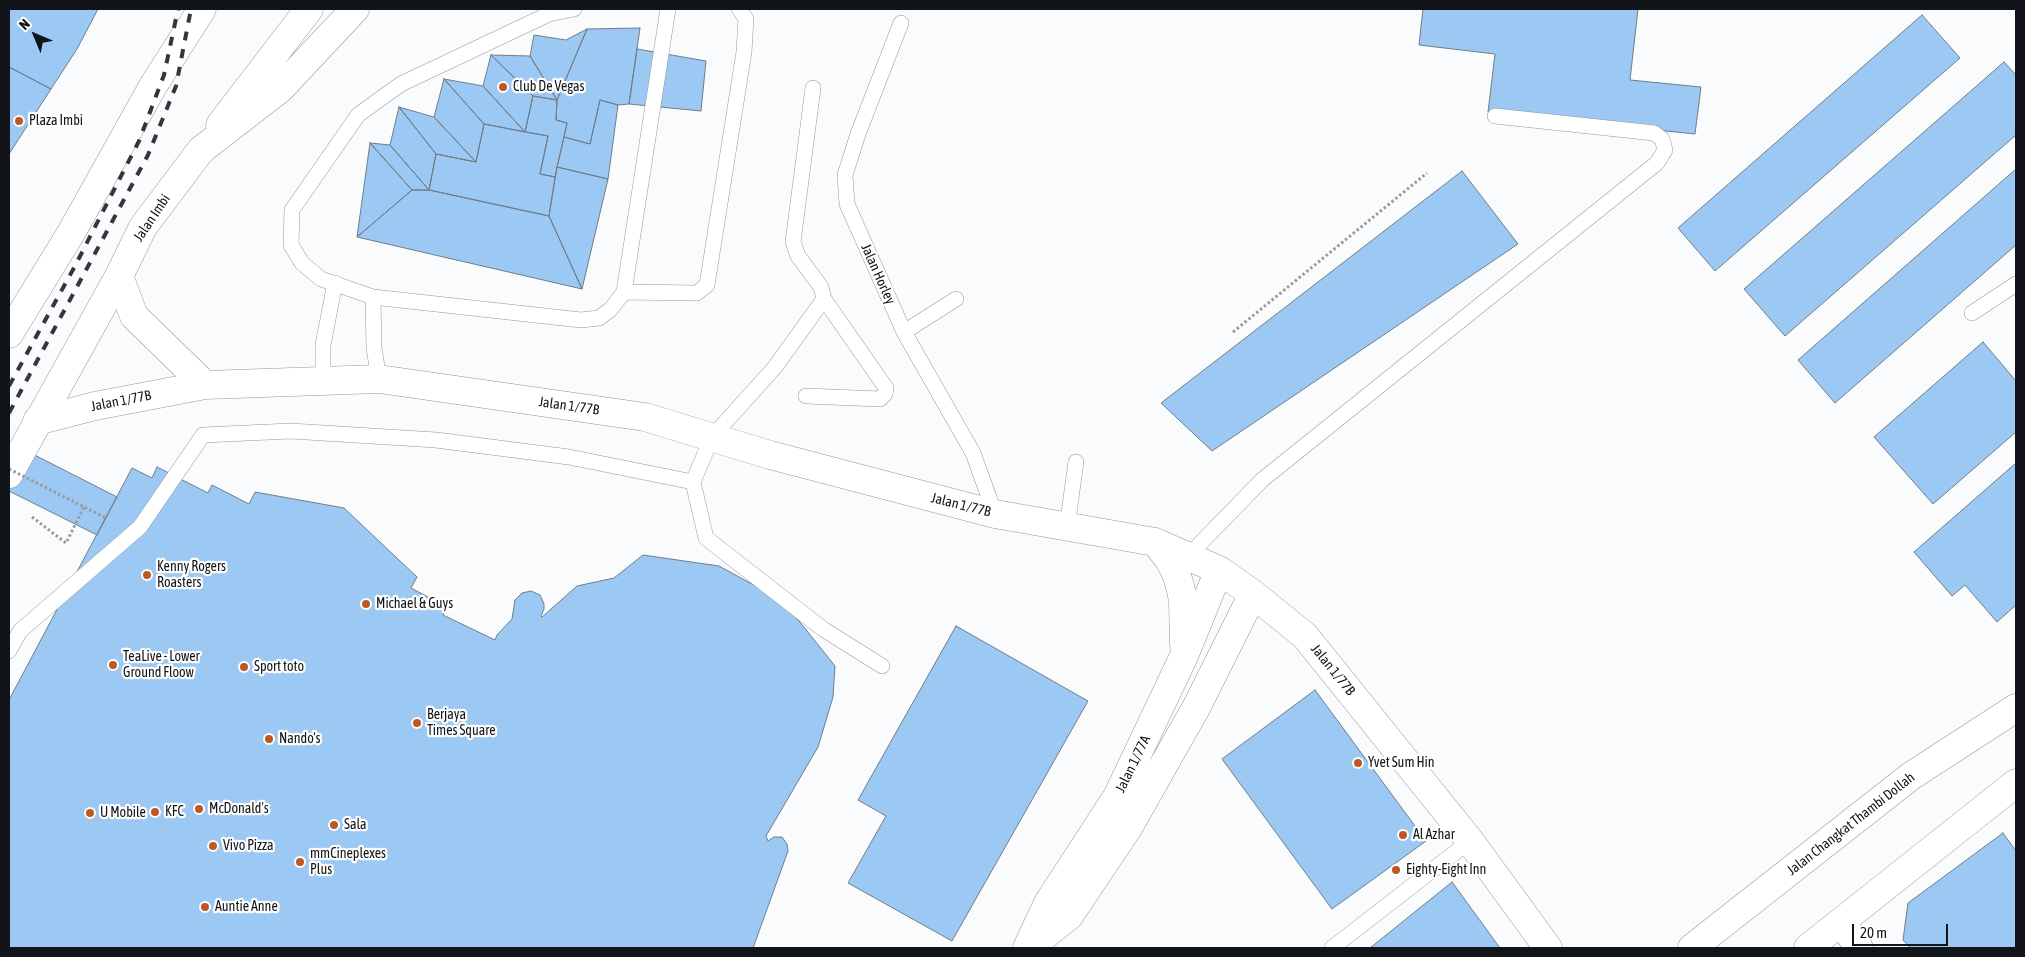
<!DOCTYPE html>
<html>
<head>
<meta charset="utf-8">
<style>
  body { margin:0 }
  #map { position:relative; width:2025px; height:957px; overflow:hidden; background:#f9fbfd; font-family:"Asap Condensed",sans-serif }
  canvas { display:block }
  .frame { position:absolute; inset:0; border:10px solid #111519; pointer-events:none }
  .north { position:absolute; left:10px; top:10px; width:50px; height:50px; -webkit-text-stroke:4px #fff; paint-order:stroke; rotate:315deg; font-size:14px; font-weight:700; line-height:20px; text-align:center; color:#111519 }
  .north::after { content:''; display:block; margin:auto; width:18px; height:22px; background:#111519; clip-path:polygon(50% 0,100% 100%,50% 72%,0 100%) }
  .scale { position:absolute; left:1852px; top:924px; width:96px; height:22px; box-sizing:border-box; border:2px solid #111519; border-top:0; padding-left:6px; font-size:15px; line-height:18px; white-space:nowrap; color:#111519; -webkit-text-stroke:4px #fff; paint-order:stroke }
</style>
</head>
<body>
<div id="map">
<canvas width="2025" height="957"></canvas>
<div class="frame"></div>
<div class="north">N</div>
<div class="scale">20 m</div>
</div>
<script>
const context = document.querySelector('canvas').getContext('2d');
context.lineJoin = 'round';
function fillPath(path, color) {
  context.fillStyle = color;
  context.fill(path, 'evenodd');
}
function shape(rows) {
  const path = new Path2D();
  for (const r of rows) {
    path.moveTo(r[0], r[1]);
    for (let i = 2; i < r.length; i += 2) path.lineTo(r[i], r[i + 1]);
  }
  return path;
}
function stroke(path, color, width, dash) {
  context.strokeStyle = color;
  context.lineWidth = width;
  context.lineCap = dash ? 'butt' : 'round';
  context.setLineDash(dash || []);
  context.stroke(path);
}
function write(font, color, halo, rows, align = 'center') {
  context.font = font + ' "Asap Condensed",sans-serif';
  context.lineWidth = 4.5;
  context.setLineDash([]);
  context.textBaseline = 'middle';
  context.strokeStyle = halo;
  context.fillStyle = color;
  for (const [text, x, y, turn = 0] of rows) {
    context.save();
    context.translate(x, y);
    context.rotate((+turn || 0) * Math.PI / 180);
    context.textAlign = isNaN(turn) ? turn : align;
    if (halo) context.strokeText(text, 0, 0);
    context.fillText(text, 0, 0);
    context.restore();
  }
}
const building = shape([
  [9,9,98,9,77,49,51,89,9,67,9,9],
  [1423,9,1638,9,1630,80,1701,87,1695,134,1488,112,1495,54,1419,45,1423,9],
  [1922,15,1960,58,1715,271,1678,228,1922,15],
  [640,28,629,104,618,105,600,100,590,144,564,137,567,123,556,120,557,100,587,29,640,28],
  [587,29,557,100,530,56,534,35,566,40,587,29],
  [637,49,706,61,701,111,629,104,637,49],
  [491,55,533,96,525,132,483,86,491,55],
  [491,55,530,56,557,100,533,96,491,55],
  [2004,62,2016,75,2016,135,1785,336,1744,289,2004,62],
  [9,67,51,89,9,154,9,67],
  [444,79,484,124,476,162,434,117,444,79],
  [444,79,483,86,525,132,484,124,444,79],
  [533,96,557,100,556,120,567,123,555,177,540,174,548,136,525,132,533,96],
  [600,100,618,105,608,179,557,167,564,137,590,144,600,100],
  [399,107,436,154,429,190,390,145,399,107],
  [399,107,434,117,476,162,436,154,399,107],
  [484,124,548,136,540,174,555,177,549,216,429,190,436,154,476,162,484,124],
  [370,143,412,190,357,237,370,143],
  [370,143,390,145,429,190,412,190,370,143],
  [557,167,608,179,582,289,549,216,557,167],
  [2016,169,2016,245,1835,403,1798,360,2016,169],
  [1462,171,1518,244,1212,451,1161,403,1462,171],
  [412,190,429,190,549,216,582,289,357,237,412,190],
  [1983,342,2016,381,2016,432,1933,504,1874,437,1983,342],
  [9,442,117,497,97,535,9,491,9,442],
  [2016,463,2016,605,1997,622,1965,585,1952,596,1914,552,2016,463],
  [157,467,208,493,212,485,249,504,255,492,344,508,417,577,411,588,447,607,443,615,495,640,497,635,512,619,515,600,522,593,531,591,540,595,544,604,544,609,541,616,542,617,577,586,614,578,643,555,719,566,783,601,835,666,833,697,818,747,766,836,768,841,774,837,782,837,787,844,788,851,753,948,9,948,9,700,132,468,152,478,157,467],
  [956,626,1088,701,952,941,848,883,886,816,858,800,956,626],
  [1315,690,1426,841,1332,909,1222,759,1315,690],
  [2003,833,2016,851,2016,948,1910,948,1903,940,1908,903,2003,833],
  [1452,882,1500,948,1370,948,1452,882]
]);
fillPath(building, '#9cc9f3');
stroke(building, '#727c86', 1);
const lane = shape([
  [574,9,549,14,401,84,358,115,292,210,291,245,302,263,321,279,373,297,581,320,599,318,611,309,624,292,697,293,707,285,744,52,746,19,739,9],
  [901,23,858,134,845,175,847,204,904,332,973,453,995,514],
  [813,88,793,242,798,256,821,287,824,299,775,367,712,437,693,482,706,538,823,629,882,666],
  [624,292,668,9],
  [373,297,374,348,379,379],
  [1972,313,2016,284],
  [904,332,956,299],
  [323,381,323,345,335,283],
  [806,396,880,399,885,394,886,388,824,299],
  [1067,527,1076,462],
  [1188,556,1262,480,1657,163,1665,150,1662,139,1654,133,1495,116],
  [9,651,20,631,140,527,203,435,291,431,436,440,569,457,693,482],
  [1332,948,1470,841]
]);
const street = shape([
  [119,276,134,316,205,385],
  [37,421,95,406,205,385,379,379,645,417,770,455,995,514,1155,542,1219,570,1253,594,1305,636,1470,841,1548,948],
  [1155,542,1168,558,1176,573,1180,586,1183,600,1184,644],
  [1842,923,1859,948],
  [1030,947,1069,916,1128,828,1197,706,1253,594],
  [1027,948,1048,903,1117,797,1184,656,1219,570]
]);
const secondary = shape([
  [220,125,309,9],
  [9,334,71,233,153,86,202,9],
  [9,474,119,276,143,227,201,150,280,89,355,9],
  [1692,948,1911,776,2016,708],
  [1808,948,2016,783]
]);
stroke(lane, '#8f99a3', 16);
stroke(street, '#8f99a3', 29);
stroke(secondary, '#8f99a3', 29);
stroke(shape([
  [1233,332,1427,173],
  [32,517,66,543,84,507]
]), '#999b9e', 3, [2.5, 2.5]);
stroke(lane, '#fff', 15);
stroke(street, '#fff', 28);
stroke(secondary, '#fff', 28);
stroke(shape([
  [9,386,75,266,139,141,164,75,178,9],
  [9,413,148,155,176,86,191,9]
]), '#33373b', 4, [9, 9]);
stroke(shape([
  [9,469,106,518]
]), '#999b9e', 3, [2.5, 2.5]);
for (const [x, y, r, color] of [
  [503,87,5,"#bc5824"],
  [19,121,5,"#bc5824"],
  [147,575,5,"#bc5824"],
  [366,604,5,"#bc5824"],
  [113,665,5,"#bc5824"],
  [244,667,5,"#bc5824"],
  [417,723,5,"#bc5824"],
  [269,739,5,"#bc5824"],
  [1358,763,5,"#bc5824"],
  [199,809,5,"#bc5824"],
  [155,812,5,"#bc5824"],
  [90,813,5,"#bc5824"],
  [334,825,5,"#bc5824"],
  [1403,835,5,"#bc5824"],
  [213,846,5,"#bc5824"],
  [300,862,5,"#bc5824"],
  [1396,870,5,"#bc5824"],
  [205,907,5,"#bc5824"]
]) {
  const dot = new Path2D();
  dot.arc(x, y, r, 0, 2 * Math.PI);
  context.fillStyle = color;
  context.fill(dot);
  stroke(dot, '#fff', 2);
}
write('14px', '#111519', '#fff', [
  ["Club De Vegas",513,87],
  ["Plaza Imbi",29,121],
  ["Kenny Rogers",157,567],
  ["Roasters",157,583],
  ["Michael & Guys",376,604],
  ["TeaLive - Lower",123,657],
  ["Ground Floow",123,673],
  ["Sport toto",254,667],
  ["Berjaya",427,715],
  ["Times Square",427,731],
  ["Nando's",279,739],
  ["Yvet Sum Hin",1368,763],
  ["McDonald's",209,809],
  ["KFC",165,812],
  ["U Mobile",100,813],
  ["Sala",344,825],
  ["Al Azhar",1413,835],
  ["Vivo Pizza",223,846],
  ["mmCineplexes",310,854],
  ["Plus",310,870],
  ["Eighty-Eight Inn",1406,870],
  ["Auntie Anne",215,907]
], 'left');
write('14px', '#111519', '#fff', [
  ["Jalan Imbi",152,218,-56],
  ["Jalan Horley",878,274,66],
  ["Jalan 1/77B",121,401,-11],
  ["Jalan 1/77B",569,406,8],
  ["Jalan 1/77B",961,505,14],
  ["Jalan 1/77B",1333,670,51],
  ["Jalan 1/77A",1133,764,-64],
  ["Jalan Changkat Thambi Dollah",1851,824,-38]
]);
</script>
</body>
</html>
